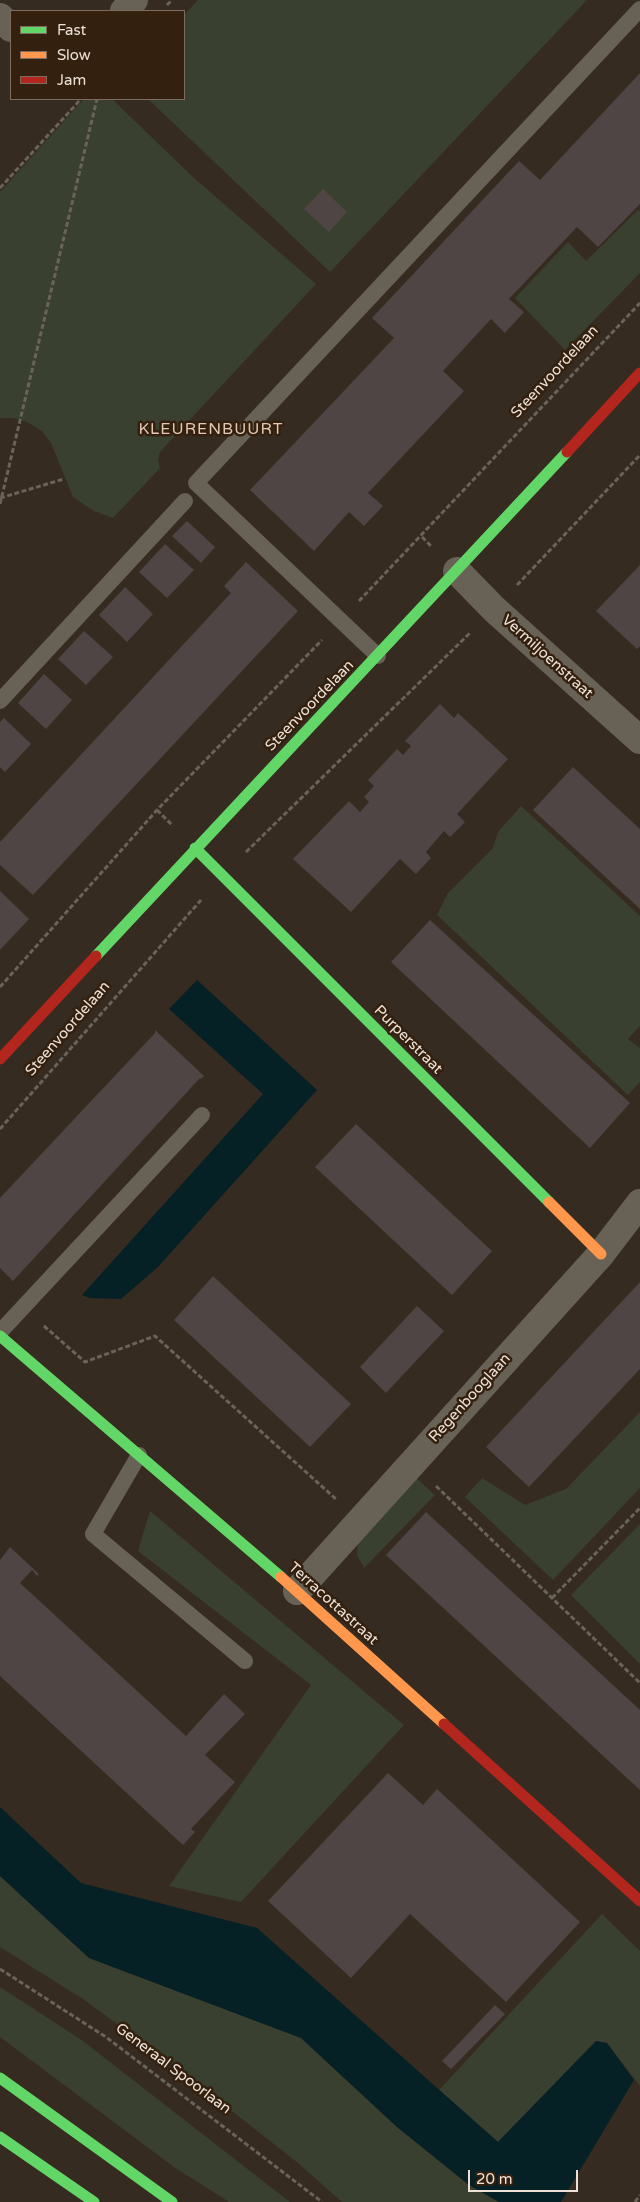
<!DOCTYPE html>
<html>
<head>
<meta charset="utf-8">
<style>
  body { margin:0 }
  #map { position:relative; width:640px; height:2202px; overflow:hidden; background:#362b20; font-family:"Varela Round",sans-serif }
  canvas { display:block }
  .legend { position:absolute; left:10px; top:10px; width:175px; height:90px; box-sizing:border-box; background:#34200e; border:1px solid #7e6d5e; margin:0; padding:6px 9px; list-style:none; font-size:15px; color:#ede0d5 }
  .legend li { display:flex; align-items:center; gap:10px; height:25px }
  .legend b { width:25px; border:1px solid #7e6d5e }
  .scale { position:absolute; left:468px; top:2170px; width:110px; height:22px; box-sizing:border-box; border:2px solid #ede0d5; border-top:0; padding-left:6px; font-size:15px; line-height:18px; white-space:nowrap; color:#ede0d5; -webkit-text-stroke:4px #34200e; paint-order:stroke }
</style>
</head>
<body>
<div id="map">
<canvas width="640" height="2202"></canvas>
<ul class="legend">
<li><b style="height:6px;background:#63d668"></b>Fast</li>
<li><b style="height:6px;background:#ff974d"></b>Slow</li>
<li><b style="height:6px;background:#b3261e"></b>Jam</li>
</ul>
<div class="scale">20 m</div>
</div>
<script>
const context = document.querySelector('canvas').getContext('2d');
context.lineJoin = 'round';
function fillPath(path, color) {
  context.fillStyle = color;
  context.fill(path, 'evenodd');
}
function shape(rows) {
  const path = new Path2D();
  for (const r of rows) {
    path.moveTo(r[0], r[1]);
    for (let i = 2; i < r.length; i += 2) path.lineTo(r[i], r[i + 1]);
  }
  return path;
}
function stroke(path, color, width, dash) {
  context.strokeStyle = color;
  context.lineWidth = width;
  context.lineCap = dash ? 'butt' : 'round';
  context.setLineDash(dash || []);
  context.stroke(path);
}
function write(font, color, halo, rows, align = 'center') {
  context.font = font + ' "Varela Round",sans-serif';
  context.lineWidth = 5;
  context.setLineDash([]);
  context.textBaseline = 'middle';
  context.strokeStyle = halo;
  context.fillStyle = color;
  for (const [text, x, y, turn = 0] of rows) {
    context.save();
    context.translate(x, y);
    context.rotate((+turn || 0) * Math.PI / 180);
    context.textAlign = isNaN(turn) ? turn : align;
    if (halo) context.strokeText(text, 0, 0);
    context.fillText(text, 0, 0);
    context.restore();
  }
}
fillPath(shape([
  [198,0,587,0,330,272,148,99,184,99,184,15],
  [84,99,112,99,194,178,316,284,160,452,158,460,160,468,113,518,94,511,73,497,51,443,42,431,27,422,13,418,0,418,0,192],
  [638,210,640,211,640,273,565,350,515,298,568,242,586,261],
  [521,806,640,916,640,1026,628,1039,640,1048,640,1082,628,1095,437,915,448,893,493,848,498,832],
  [640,1412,640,1488,553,1580,465,1497,482,1478,525,1505,566,1489],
  [413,1475,435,1495,364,1568,357,1555,358,1539],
  [150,1511,404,1725,241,1902,169,1886,311,1685,138,1551],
  [640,1524,640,1664,571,1595],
  [0,1876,89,1958,301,2038,397,2127,469,2185,499,2202,342,2202,298,2163,180,2070,83,1999,0,1947],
  [602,1914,640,1951,640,2086,607,2043,596,2041,498,2142,439,2090],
  [0,1987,83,2041,290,2202,229,2202,174,2167,0,2037]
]), '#39402f');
fillPath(shape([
  [197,980,317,1090,158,1267,121,1299,90,1298,82,1295,263,1094,169,1009],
  [0,1807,81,1883,257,1928,498,2142,596,2041,607,2043,634,2080,561,2202,499,2202,469,2185,397,2127,301,2038,89,1958,0,1876]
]), '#052125');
fillPath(shape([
  [640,73,640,204,598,247,577,227,509,299,524,312,505,333,491,319,443,371,464,391,368,493,383,506,364,526,349,512,314,551,250,490,394,338,372,318,519,161,540,180],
  [323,189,347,212,329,232,304,209],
  [187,521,215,547,201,563,172,536],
  [165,544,194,570,167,598,139,572],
  [246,562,298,611,33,895,0,865,0,842,231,593,224,586],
  [640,565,640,646,637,649,596,611],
  [125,587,153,614,127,642,99,615],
  [84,631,113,657,86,685,58,659],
  [44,674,72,700,46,729,18,703],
  [440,704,454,718,458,713,508,759,457,814,465,822,450,837,444,831,426,852,431,858,416,874,400,859,351,912,293,859,349,801,360,812,369,802,364,797,374,786,368,780,397,749,403,755,411,746,405,741],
  [4,718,31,744,5,772,0,767,0,722],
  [573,767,640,829,640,909,533,810],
  [0,891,29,919,0,950],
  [430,920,630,1103,590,1148,391,962],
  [155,1030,204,1076,201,1079,200,1078,13,1281,0,1268,0,1198,155,1033],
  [356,1124,492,1251,452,1295,315,1167],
  [213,1276,351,1404,310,1447,174,1320],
  [640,1282,640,1369,529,1487,486,1447],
  [417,1306,444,1331,386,1393,360,1367],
  [426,1512,640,1710,640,1790,386,1555],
  [10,1547,39,1574,37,1576,32,1570,20,1583,186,1736,224,1694,245,1714,205,1755,235,1782,191,1829,195,1832,183,1845,0,1676,0,1560],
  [388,1773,423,1805,437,1789,580,1922,506,2002,410,1914,351,1978,268,1901],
  [495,2005,505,2014,451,2069,442,2061]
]), '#4f4544');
stroke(shape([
  [167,5,172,0],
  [0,188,81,99],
  [0,498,64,479],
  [0,504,97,99],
  [422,537,432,547],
  [517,585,640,455],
  [359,601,640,303],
  [157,810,173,826],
  [246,852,470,633],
  [0,987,157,810,322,640],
  [0,1129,201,900],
  [44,1326,85,1362,155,1336,337,1500],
  [436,1486,640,1683],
  [552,1598,640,1508],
  [0,1969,106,2037,322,2202],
  [635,2202,640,2195]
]), '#6a635a', 3, [5, 2.5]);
stroke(shape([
  [378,656,196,483,640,9],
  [0,701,185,501],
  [0,1332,202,1115],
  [139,1455,93,1534,245,1661]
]), '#676156', 16);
stroke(shape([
  [124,11,134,0],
  [0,17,11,28],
  [457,571,494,609,640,740],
  [297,1591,601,1254,640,1203]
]), '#676156', 28);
stroke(shape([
  [195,848,549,1202],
  [96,956,567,452],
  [0,1336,281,1577],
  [0,2078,172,2202],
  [0,2137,94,2202]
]), '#63d668', 11);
stroke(shape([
  [549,1202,601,1254],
  [281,1577,444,1724]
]), '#ff974d', 11);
stroke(shape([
  [567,452,640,373],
  [0,1059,96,956],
  [444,1724,640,1901]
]), '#b3261e', 11);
write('15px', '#ede0d5', '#34200e', [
  ["Steenvoordelaan",555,372,-47],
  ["Vermiljoenstraat",547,657,42],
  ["Steenvoordelaan",310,706,-46],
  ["Steenvoordelaan",68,1029,-49],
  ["Purperstraat",408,1040,45],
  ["Regenbooglaan",470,1398,-48],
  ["Terracottastraat",333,1604,42],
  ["Generaal Spoorlaan",173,2069,37]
]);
context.letterSpacing = '1px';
write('16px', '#e3c9b3', '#34200e', [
  ["KLEURENBUURT",211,430]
]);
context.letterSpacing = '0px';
</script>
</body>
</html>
